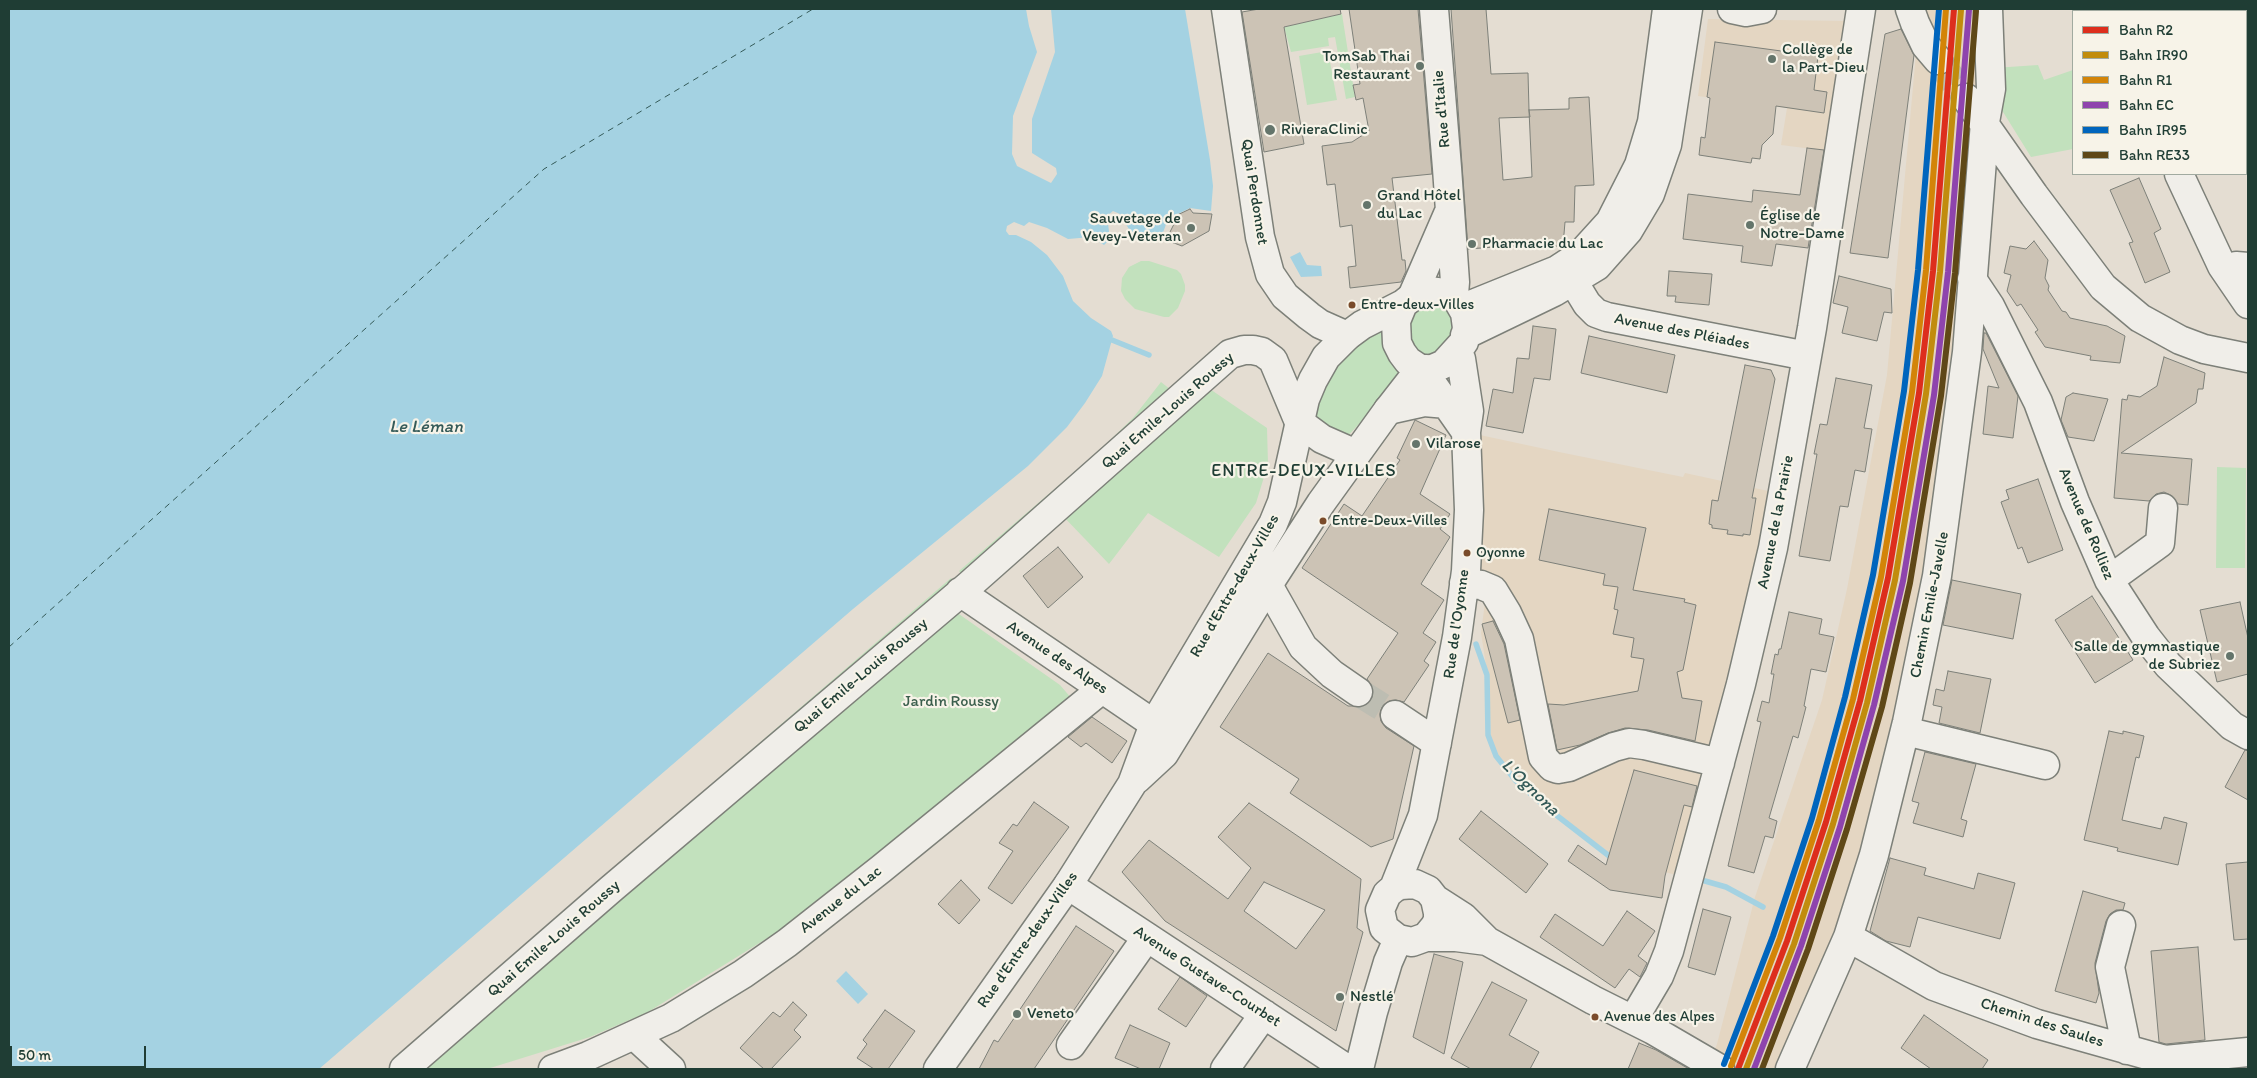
<!DOCTYPE html>
<html>
<head>
<meta charset="utf-8">
<style>
  body { margin:0 }
  #map { position:relative; width:2257px; height:1078px; overflow:hidden; background:#e4ddd2; font-family:Itim,sans-serif }
  canvas { display:block }
  .frame { position:absolute; inset:0; border:10px solid #1f3d34; pointer-events:none }
  .legend { position:absolute; left:2072px; top:10px; width:175px; height:165px; box-sizing:border-box; background:#f7f3e8; border:1px solid #a1aaa0; margin:0; padding:6px 9px; list-style:none; font-size:15px; color:#1f3d34 }
  .legend li { display:flex; align-items:center; gap:10px; height:25px }
  .legend b { width:25px; border:1px solid #a1aaa0 }
  .scale { position:absolute; left:10px; top:1046px; width:136px; height:22px; box-sizing:border-box; border:2px solid #1f3d34; border-top:0; padding-left:6px; font-size:15px; line-height:18px; white-space:nowrap; color:#1f3d34; -webkit-text-stroke:4px #f7f3e8; paint-order:stroke }
</style>
</head>
<body>
<div id="map">
<canvas width="2257" height="1078"></canvas>
<div class="frame"></div>
<ul class="legend">
<li><b style="height:6px;background:#dd2e1d"></b>Bahn R2</li>
<li><b style="height:6px;background:#c18c0d"></b>Bahn IR90</li>
<li><b style="height:6px;background:#d38408"></b>Bahn R1</li>
<li><b style="height:6px;background:#8e44ad"></b>Bahn EC</li>
<li><b style="height:6px;background:#0065bd"></b>Bahn IR95</li>
<li><b style="height:6px;background:#5f4817"></b>Bahn RE33</li>
</ul>
<div class="scale">50 m</div>
</div>
<script>
const context = document.querySelector('canvas').getContext('2d');
context.lineJoin = 'round';
function fillPath(path, color) {
  context.fillStyle = color;
  context.fill(path, 'evenodd');
}
function shape(rows) {
  const path = new Path2D();
  for (const r of rows) {
    path.moveTo(r[0], r[1]);
    for (let i = 2; i < r.length; i += 2) path.lineTo(r[i], r[i + 1]);
  }
  return path;
}
function stroke(path, color, width, dash) {
  context.strokeStyle = color;
  context.lineWidth = width;
  context.lineCap = dash ? 'butt' : 'round';
  context.setLineDash(dash || []);
  context.stroke(path);
}
function write(font, color, halo, rows, align = 'center') {
  context.font = font + ' Itim,sans-serif';
  context.lineWidth = 4.5;
  context.setLineDash([]);
  context.textBaseline = 'middle';
  context.strokeStyle = halo;
  context.fillStyle = color;
  for (const [text, x, y, turn = 0] of rows) {
    context.save();
    context.translate(x, y);
    context.rotate((+turn || 0) * Math.PI / 180);
    context.textAlign = isNaN(turn) ? turn : align;
    if (halo) context.strokeText(text, 0, 0);
    context.fillText(text, 0, 0);
    context.restore();
  }
}
fillPath(shape([
  [1920,9,1977,9,1985,122,1907,722,1790,1069,1707,1069,1717,1044,1755,897,1822,700,1847,589,1887,375],
  [1708,19,1848,21,1828,151,1781,145,1787,108,1698,96],
  [1466,432,1559,452,1683,477,1685,473,1782,494,1688,878,1618,860,1543,803,1504,766,1496,754,1491,742,1489,685,1481,633,1487,587,1466,571]
]), '#e4d6c2');
fillPath(shape([
  [1342,14,1355,97,1346,99,1335,37,1328,38,1329,46,1291,52,1284,27],
  [1328,51,1337,100,1307,105,1299,56],
  [2038,65,2044,80,2073,70,2073,149,2031,157,1995,99,1994,68],
  [1141,261,1149,261,1177,270,1181,274,1185,285,1185,291,1178,308,1169,317,1164,317,1135,309,1125,299,1121,291,1122,278,1129,267],
  [1446,304,1454,319,1449,340,1430,359,1412,352,1406,322,1415,306],
  [1383,328,1405,374,1346,438,1315,418,1316,404,1333,370,1362,339],
  [1161,382,1171,390,963,576,959,571,1100,450,1133,418],
  [1207,387,1267,428,1268,464,1256,503,1219,557,1148,513,1109,564,1060,513],
  [2217,467,2246,468,2245,568,2216,568],
  [951,578,955,583,727,781,722,775],
  [956,612,1060,685,1072,699,795,921,648,1012,590,1037,487,1069,413,1069]
]), '#c2e1bd');
fillPath(shape([
  [9,9,1026,9,1029,26,1037,52,1013,116,1012,154,1017,166,1051,183,1057,174,1056,168,1032,153,1032,119,1055,52,1051,9,1185,9,1210,160,1213,186,1211,211,1190,208,1168,219,1161,238,1140,242,1133,236,1120,214,1113,211,1107,216,1110,239,1104,245,1091,237,1068,239,1047,228,1029,222,1024,226,1014,222,1007,226,1006,231,1009,235,1016,235,1031,242,1047,255,1063,276,1073,301,1091,318,1111,331,1113,336,1102,376,1085,403,1067,427,1028,466,853,609,319,1069,9,1069],
  [1300,252,1307,265,1321,266,1322,276,1301,277,1290,257],
  [846,971,868,994,858,1004,836,981]
]), '#a4d2e2');
stroke(shape([
  [1112,340,1149,355],
  [1476,644,1487,675,1488,735,1496,756,1516,781,1542,804,1613,859],
  [1705,881,1726,887,1763,907]
]), '#a4d2e2', 5.5);
stroke(shape([
  [9,647,544,169,813,9]
]), '#345a58', 1, [6, 5]);
const building = shape([
  [1259,9,1340,9,1341,14,1284,27,1304,144,1264,152,1242,12,1259,9],
  [1349,9,1418,9,1432,174,1392,178,1402,260,1405,260,1406,271,1401,282,1350,288,1348,267,1356,266,1352,225,1340,227,1335,184,1327,185,1322,146,1352,142,1369,131,1363,98,1356,100,1353,85,1360,84,1349,9],
  [1451,9,1486,9,1491,74,1528,73,1529,110,1569,109,1569,98,1589,97,1594,185,1575,186,1574,222,1565,222,1563,246,1508,246,1468,249,1451,9],
  [1529,110,1532,177,1503,180,1499,118,1530,117,1529,110],
  [1901,29,1914,55,1888,258,1850,253,1885,34,1901,29],
  [1715,42,1818,56,1814,90,1827,92,1824,113,1776,106,1773,134,1762,145,1760,159,1752,158,1751,163,1699,155,1701,137,1705,138,1710,98,1707,97,1715,42],
  [1807,148,1824,150,1808,248,1776,244,1772,266,1741,262,1743,246,1683,239,1688,194,1752,202,1753,190,1800,195,1807,148],
  [2139,178,2161,229,2154,233,2170,272,2145,283,2129,243,2133,242,2110,190,2139,178],
  [1190,209,1193,213,1212,214,1209,231,1182,246,1166,240,1174,224,1171,218,1190,209],
  [2034,241,2048,260,2045,278,2049,286,2048,290,2062,311,2066,312,2070,318,2107,326,2125,336,2120,363,2090,360,2091,356,2045,347,2035,332,2038,330,2021,304,2017,306,2007,291,2011,275,2004,273,2010,246,2026,249,2034,241],
  [1669,271,1712,274,1709,305,1675,302,1676,296,1667,296,1669,271],
  [1839,276,1891,289,1892,313,1884,312,1877,341,1842,333,1848,307,1833,303,1839,276],
  [1533,326,1556,329,1550,380,1534,378,1523,433,1486,426,1493,389,1513,393,1517,358,1529,359,1533,326],
  [1984,333,1986,333,2018,396,2013,438,1983,434,1988,386,1999,388,1983,349,1984,333],
  [1589,336,1675,355,1667,393,1581,373,1589,336],
  [2164,357,2205,373,2203,389,2198,389,2196,403,2121,453,2192,459,2188,505,2178,504,2172,496,2164,492,2156,494,2149,501,2114,498,2122,399,2127,400,2128,395,2140,397,2157,386,2164,357],
  [1745,365,1771,370,1775,379,1752,498,1756,498,1750,535,1743,534,1743,536,1727,534,1728,530,1712,528,1712,525,1709,524,1712,500,1718,501,1745,365],
  [1836,378,1872,385,1864,428,1872,429,1865,472,1855,470,1848,507,1840,506,1830,561,1799,556,1817,454,1814,454,1820,424,1827,425,1836,378],
  [2073,393,2108,399,2094,441,2068,437,2061,420,2066,397,2073,393],
  [1415,420,1446,435,1420,494,1450,514,1440,529,1450,537,1421,584,1444,600,1423,633,1436,642,1424,661,1429,665,1404,702,1396,700,1389,701,1382,706,1380,714,1381,721,1386,728,1414,746,1393,839,1371,847,1290,793,1299,779,1220,727,1268,653,1348,706,1364,706,1371,700,1373,694,1372,686,1367,679,1398,633,1302,568,1344,504,1362,516,1400,460,1397,458,1415,420],
  [2038,479,2063,550,2028,563,2022,547,2018,549,2001,502,2009,499,2006,490,2038,479],
  [1549,509,1646,528,1633,590,1685,599,1684,602,1696,605,1683,670,1677,672,1682,698,1702,701,1695,741,1648,730,1625,728,1608,733,1580,745,1557,750,1548,704,1564,705,1638,691,1644,659,1631,657,1634,638,1613,634,1618,610,1614,609,1618,587,1603,585,1605,574,1539,560,1549,509],
  [1058,547,1083,577,1048,608,1023,576,1058,547],
  [1952,580,2021,594,2013,639,1943,625,1952,580],
  [2092,596,2133,660,2095,683,2055,620,2092,596],
  [2240,602,2248,638,2248,674,2217,682,2200,610,2240,602],
  [1789,612,1822,619,1819,634,1834,637,1826,672,1811,669,1804,706,1806,707,1798,738,1793,736,1769,818,1777,821,1773,838,1765,836,1754,873,1728,866,1761,722,1757,721,1762,701,1769,703,1774,674,1771,674,1775,654,1778,655,1779,649,1781,649,1789,612],
  [1493,621,1504,644,1520,720,1508,723,1482,624,1493,621],
  [1948,671,1991,679,1980,733,1939,723,1942,707,1933,705,1936,689,1944,691,1948,671],
  [1092,717,1127,741,1112,763,1086,743,1081,747,1068,737,1092,717],
  [2109,731,2123,734,2123,731,2144,736,2139,758,2136,757,2122,820,2161,829,2164,817,2187,823,2178,865,2117,851,2118,848,2084,840,2109,731],
  [2245,750,2248,751,2248,800,2225,787,2245,750],
  [1925,752,1976,764,1961,819,1967,821,1963,837,1913,823,1919,803,1912,801,1925,752],
  [1634,770,1697,786,1692,807,1684,805,1665,876,1662,898,1610,890,1568,861,1578,845,1606,865,1634,770],
  [1034,802,1069,827,1012,904,988,888,1013,851,999,843,1013,824,1017,826,1034,802],
  [1249,803,1361,879,1357,928,1363,932,1336,1031,1165,921,1122,872,1149,840,1228,899,1251,868,1218,837,1249,803],
  [1264,882,1325,910,1296,949,1244,911,1264,882],
  [1481,811,1548,864,1526,893,1459,839,1481,811],
  [1890,858,1926,868,1924,875,1974,889,1978,873,2015,883,2000,939,1918,917,1910,947,1886,941,1870,931,1890,858],
  [2248,862,2248,939,2234,940,2226,864,2248,862],
  [961,880,980,900,959,924,938,904,961,880],
  [2083,891,2125,903,2123,910,2116,910,2110,914,2106,921,2095,963,2099,993,2096,1003,2055,991,2083,891],
  [1703,909,1731,917,1715,975,1688,967,1703,909],
  [1627,911,1655,931,1638,956,1647,963,1640,977,1629,969,1615,988,1540,937,1555,914,1603,946,1627,911],
  [1076,926,1114,951,1034,1069,979,1069,994,1040,998,1042,1076,926],
  [2198,947,2205,1040,2166,1044,2159,1042,2151,951,2198,947],
  [1434,954,1463,962,1444,1054,1413,1037,1434,954],
  [1180,977,1207,996,1186,1027,1158,1009,1180,977],
  [1492,982,1527,1000,1509,1035,1539,1052,1530,1069,1471,1069,1451,1058,1492,982],
  [793,1002,807,1015,794,1030,801,1037,771,1069,764,1069,740,1048,773,1012,780,1017,793,1002],
  [885,1010,915,1031,888,1069,874,1069,857,1058,867,1044,863,1040,885,1010],
  [1924,1015,1988,1060,1982,1069,1931,1069,1901,1048,1924,1015],
  [1130,1025,1170,1043,1159,1069,1141,1069,1115,1058,1130,1025],
  [1639,1043,1656,1050,1689,1069,1628,1069,1639,1043]
]);
fillPath(building, '#ccc3b5');
stroke(building, '#7d8079', 1);
stroke(shape([
  [1938,60,1966,98],
  [1358,692,1395,715]
]), '#bdbdb2', 28, [28, 14]);
const minor = shape([
  [1226,9,1260,237,1270,274,1285,296,1309,316,1320,324,1347,336],
  [1434,9,1447,168,1455,282,1454,294],
  [1732,9,1746,12,1762,9],
  [1910,9,1915,23,1926,46,1938,60],
  [1966,98,2034,195,2103,287,2140,318,2180,340,2204,349,2248,358],
  [2236,266,2248,267],
  [1972,279,1990,306,2038,402,2075,502,2109,580,2146,637,2168,665,2232,726,2248,735],
  [1573,281,1587,304,1596,313,1607,317,1807,356],
  [1412,297,1448,214],
  [1426,369,1431,382,1466,432],
  [1388,410,1424,402,1447,404],
  [2109,580,2160,543,2163,508],
  [1464,583,1481,585,1493,590,1507,613,1519,639,1543,757,1552,767,1558,769,1569,767,1614,747,1629,743,1644,745,1720,763],
  [1268,585,1303,647,1332,674,1358,692],
  [960,592,1154,724],
  [1395,715,1437,743],
  [1905,731,2045,765],
  [1068,885,1347,1069],
  [1394,888,1423,815,1457,637,1466,571,1469,510,1466,432,1469,411,1461,359,1457,351],
  [1435,899,1463,917,1487,941,1593,1000,1653,1030,1720,1069],
  [2121,925,2110,967,2127,1050],
  [1426,937,1435,926,1438,920,1438,913,1435,899,1428,890,1415,884,1401,885,1394,888,1387,894,1380,910,1384,928,1398,939,1412,942,1426,937,1456,937,1487,941],
  [1848,937,1934,986,2037,1024,2165,1060,2248,1052],
  [1633,1020,1659,976,1669,951,1741,684,1773,548,1812,328,1861,9],
  [635,1036,671,1069],
  [1071,1045,1147,937],
  [404,1069,611,889,967,587,1230,354,1244,350,1253,350,1262,352,1273,360,1299,422],
  [553,1069,588,1056,671,1018,743,974,787,943,881,869,1102,689],
  [1225,1069,1264,1014],
  [1359,1069,1373,1012,1388,962,1398,939],
  [1790,1069,1848,937,1874,855,1907,722,1937,576,1967,352,1985,122,1991,89,1988,9]
]);
const major = shape([
  [2107,9,2108,11],
  [2179,174,2222,266,2248,304],
  [1428,291,1454,294,1465,313,1467,328,1464,342,1444,364,1430,370,1420,369,1408,361,1402,353,1397,343,1396,321,1403,304,1412,297,1428,291],
  [1463,308,1557,270,1580,255,1610,222,1639,165,1652,122,1667,9],
  [1465,335,1554,292,1597,266,1628,231,1650,194,1667,145,1688,9],
  [1299,422,1322,439,1356,454],
  [1137,779,1164,754,1268,585,1321,503,1388,410,1420,369],
  [938,1069,1068,885,1132,784,1154,724,1273,524,1282,502,1305,399,1313,380,1326,357,1347,336,1362,325,1403,304]
]);
stroke(minor, '#7d8079', 31);
stroke(major, '#7d8079', 31);
stroke(minor, '#f0eee9', 28);
stroke(major, '#f0eee9', 28);
stroke(shape([
  [1738,1069,1787,941,1826,822,1860,701,1888,578,1919,393,1933,271,1954,9]
]), '#dd2e1d', 6);
stroke(shape([
  [1746,1069,1794,944,1833,824,1867,703,1895,580,1926,394,1940,272,1961,10]
]), '#c18c0d', 6);
stroke(shape([
  [1731,1066,1780,938,1819,820,1853,699,1881,577,1912,392,1926,270,1946,9]
]), '#d38408', 6);
stroke(shape([
  [1754,1069,1801,946,1840,827,1874,705,1903,581,1934,395,1948,272,1969,10]
]), '#8e44ad', 6);
stroke(shape([
  [1724,1064,1773,936,1812,818,1845,697,1873,575,1904,391,1918,270,1939,9]
]), '#0065bd', 6);
stroke(shape([
  [1762,1069,1808,949,1847,829,1882,707,1910,583,1941,396,1955,273,1976,11]
]), '#5f4817', 6);
for (const [x, y, r, color] of [
  [1772,59,5,"#64756b"],
  [1420,66,5,"#64756b"],
  [1270,130,6,"#64756b"],
  [1367,205,5,"#64756b"],
  [1750,225,5,"#64756b"],
  [1191,228,5,"#64756b"],
  [1472,244,5,"#64756b"],
  [1352,305,4.5,"#7a4b2a"],
  [1416,444,5,"#64756b"],
  [1323,521,4.5,"#7a4b2a"],
  [1467,553,4.5,"#7a4b2a"],
  [2230,656,5,"#64756b"],
  [1340,997,5,"#64756b"],
  [1017,1014,5,"#64756b"],
  [1595,1017,4.5,"#7a4b2a"]
]) {
  const dot = new Path2D();
  dot.arc(x, y, r, 0, 2 * Math.PI);
  context.fillStyle = color;
  context.fill(dot);
  stroke(dot, '#f7f3e8', 2);
}
write('15px', '#1f3d34', '#f7f3e8', [
  ["Entre-deux-Villes",1361,305],
  ["Entre-Deux-Villes",1332,521],
  ["Oyonne",1476,553],
  ["Avenue des Alpes",1604,1017]
], 'left');
write('16px', '#1f3d34', '#f7f3e8', [
  ["Collège de",1782,50],
  ["la Part-Dieu",1782,68],
  ["TomSab Thai",1410,57,"right"],
  ["Restaurant",1410,75,"right"],
  ["RivieraClinic",1281,130],
  ["Grand Hôtel",1377,196],
  ["du Lac",1377,214],
  ["Église de",1760,216],
  ["Notre-Dame",1760,234],
  ["Sauvetage de",1181,219,"right"],
  ["Vevey-Veteran",1181,237,"right"],
  ["Pharmacie du Lac",1482,244],
  ["Vilarose",1426,444],
  ["Salle de gymnastique",2220,647,"right"],
  ["de Subriez",2220,665,"right"],
  ["Nestlé",1350,997],
  ["Veneto",1027,1014]
], 'left');
write('16px', '#1f3d34', '#f7f3e8', [
  ["Rue d'Italie",1442,109,-95],
  ["Quai Perdonnet",1254,192,81],
  ["Avenue des Pléiades",1682,332,11],
  ["Quai Emile-Louis Roussy",1168,411,-41],
  ["Avenue de la Prairie",1776,522,-79],
  ["Avenue de Rolliez",2086,524,67],
  ["Rue d'Entre-deux-Villes",1235,586,-60],
  ["Chemin Emile-Javelle",1930,605,-79],
  ["Rue de l'Oyonne",1457,624,-82],
  ["Avenue des Alpes",1057,658,34],
  ["Quai Emile-Louis Roussy",861,676,-40],
  ["Avenue du Lac",841,900,-38],
  ["Quai Emile-Louis Roussy",554,939,-41],
  ["Rue d'Entre-deux-Villes",1028,940,-55],
  ["Avenue Gustave-Courbet",1207,977,33],
  ["Chemin des Saules",2042,1023,18]
]);
write('16px', '#3a5e4c', '#f7f3e8', [
  ["Jardin Roussy",951,702]
]);
write('italic 18px', '#345a58', '#f7f3e8', [
  ["Le Léman",426,427],
  ["L'Ognona",1530,788,44]
]);
context.letterSpacing = '1px';
write('18px', '#1f3d34', '#f7f3e8', [
  ["ENTRE-DEUX-VILLES",1304,471]
]);
context.letterSpacing = '0px';
</script>
</body>
</html>
